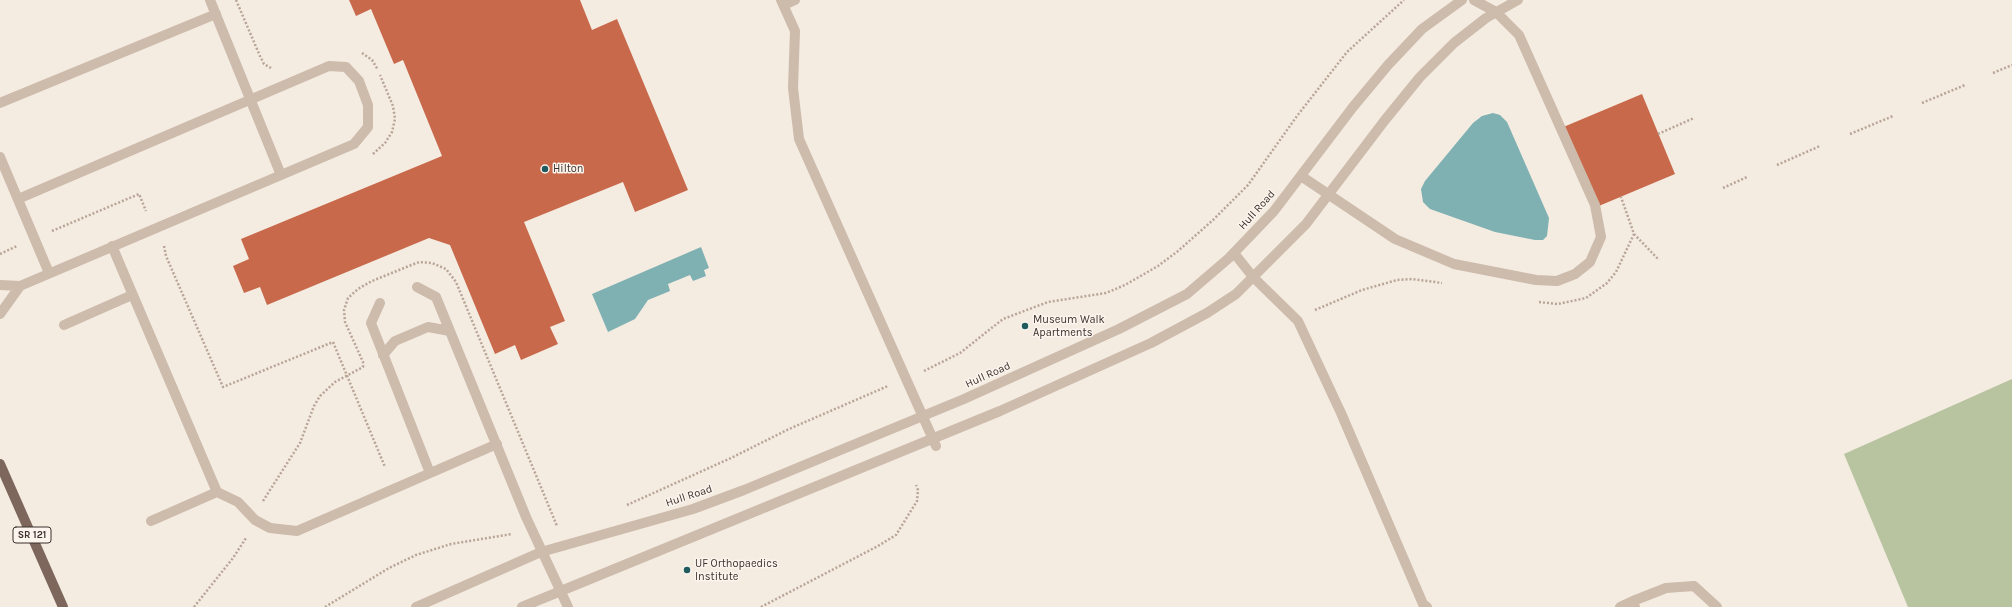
<!DOCTYPE html>
<html>
<head>
<meta charset="utf-8">
<style>
  body { margin:0 }
  canvas { display:block; background:#f4ebe1 }
</style>
</head>
<body>
<canvas width="2012" height="607"></canvas>
<script>
const context = document.querySelector('canvas').getContext('2d');
context.lineJoin = 'round';
function fillPath(path, color) {
  context.fillStyle = color;
  context.fill(path, 'evenodd');
}
function shape(rows) {
  const path = new Path2D();
  for (const r of rows) {
    path.moveTo(r[0], r[1]);
    for (let i = 2; i < r.length; i += 2) path.lineTo(r[i], r[i + 1]);
  }
  return path;
}
function stroke(path, color, width, dash) {
  context.strokeStyle = color;
  context.lineWidth = width;
  context.lineCap = dash ? 'butt' : 'round';
  context.setLineDash(dash || []);
  context.stroke(path);
}
function write(font, color, halo, rows, align = 'center') {
  context.font = font + ' Karla,sans-serif';
  context.lineWidth = 3;
  context.setLineDash([]);
  context.textBaseline = 'middle';
  context.strokeStyle = halo;
  context.fillStyle = color;
  for (const [text, x, y, turn = 0] of rows) {
    context.save();
    context.translate(x, y);
    context.rotate((+turn || 0) * Math.PI / 180);
    context.textAlign = isNaN(turn) ? turn : align;
    if (halo) context.strokeText(text, 0, 0);
    context.fillText(text, 0, 0);
    context.restore();
  }
}
fillPath(shape([
  [2012,379,2012,607,1908,607,1844,454]
]), '#b8c4a0');
fillPath(shape([
  [1493,113,1500,115,1507,122,1549,218,1547,236,1543,240,1535,240,1495,232,1430,209,1423,202,1421,189,1425,181,1473,123,1482,116],
  [701,247,709,268,704,270,706,276,693,281,690,275,668,284,670,291,648,300,635,319,608,332,592,294]
]), '#7fb0b2');
fillPath(shape([
  [349,0,580,0,592,30,617,19,688,190,635,212,623,182,524,222,565,321,550,327,558,344,521,360,515,345,495,354,450,245,429,238,267,305,260,287,244,293,233,266,249,259,241,239,442,156,403,60,394,64,371,9,356,16],
  [1642,94,1675,174,1594,208,1561,128]
]), '#c8694b');
stroke(shape([
  [236,0,260,56,264,64,271,68],
  [362,53,372,60,378,70],
  [1993,73,2012,65],
  [1922,103,1965,85],
  [1658,134,1694,118],
  [1850,134,1893,116],
  [373,154,385,143,392,132,395,119,393,106,380,75],
  [1777,165,1820,146],
  [1723,188,1747,177],
  [52,231,139,194,146,211],
  [1634,234,1659,260],
  [164,246,166,256,223,387,333,342,385,467],
  [0,254,17,246],
  [1539,302,1558,304,1586,298,1607,283,1616,272,1634,234,1621,197],
  [1315,310,1362,290,1397,280,1412,279,1442,283],
  [924,371,960,353,1003,319,1048,302,1106,293,1125,285,1158,266,1178,251,1213,220,1248,185,1297,116,1347,52,1404,0],
  [263,501,300,443,314,406,320,396,335,382,363,367,363,362,345,322,344,310,348,298,358,289,372,281,404,268,419,262,432,263,446,269,456,282,557,526],
  [627,505,731,458,789,429,888,386],
  [194,607,233,558,246,538],
  [325,607,389,568,416,555,451,544,512,534],
  [761,607,878,546,896,535,917,501,918,490,916,485]
]), '#b9a596', 2.5, [2, 2]);
stroke(shape([
  [210,0,281,175],
  [781,0,795,31,793,88,799,139,936,446],
  [784,5,795,0],
  [0,103,216,14],
  [0,157,49,273],
  [1301,176,1395,239,1454,264,1536,280,1557,281,1575,274,1590,262,1601,237,1595,205,1519,35,1496,12,1474,0],
  [18,199,329,66,346,67,359,81,368,105,368,127,354,144,20,286],
  [112,246,217,492,151,521],
  [1234,253,1253,277,1298,321,1341,413,1423,604,1427,607],
  [0,285,20,286,0,314],
  [417,287,436,297,526,517,568,607],
  [380,303,371,323,430,473],
  [64,325,132,295],
  [383,355,395,341,428,327,450,331],
  [217,492,238,502,255,520,270,528,297,531,497,444],
  [1633,601,1666,588,1694,586,1717,607],
  [1620,607,1633,601,1635,607]
]), '#cdbbac', 10);
stroke(shape([
  [416,607,541,552,693,509,744,490,964,399,1119,329,1187,294,1229,258,1274,211,1353,107,1388,65,1422,29,1462,0],
  [522,607,1000,411,1151,343,1207,313,1236,294,1306,224,1385,120,1420,77,1454,43,1486,18,1518,0]
]), '#cdbbac', 10);
stroke(shape([
  [0,464,63,607]
]), '#7d675c', 10);
for (const [x, y, r, color] of [
  [545,169,4,"#1f5a5e"],
  [1025,326,4,"#1f5a5e"],
  [687,570,4,"#1f5a5e"]
]) {
  const dot = new Path2D();
  dot.arc(x, y, r, 0, 2 * Math.PI);
  context.fillStyle = color;
  context.fill(dot);
  stroke(dot, '#fbf5ee', 1.5);
}
for (const [x, y, w] of [
  [32,535,38]
]) {
  const box = new Path2D();
  box.roundRect(x - w / 2, y - 8, w, 16, 3);
  context.fillStyle = '#fbf5ee';
  context.fill(box);
  stroke(box, '#3b302b', 1);
}
write('bold 10px', '#3b302b', null, [
  ["SR 121",32,535]
]);
write('11px', '#3b302b', '#fbf5ee', [
  ["Hilton",553,169],
  ["Museum Walk",1033,320],
  ["Apartments",1033,333],
  ["UF Orthopaedics",695,564],
  ["Institute",695,577]
], 'left');
write('11px', '#3b302b', '#fbf5ee', [
  ["Hull Road",1257,210,-48],
  ["Hull Road",988,375,-24],
  ["Hull Road",689,496,-18]
]);
</script>
</body>
</html>
